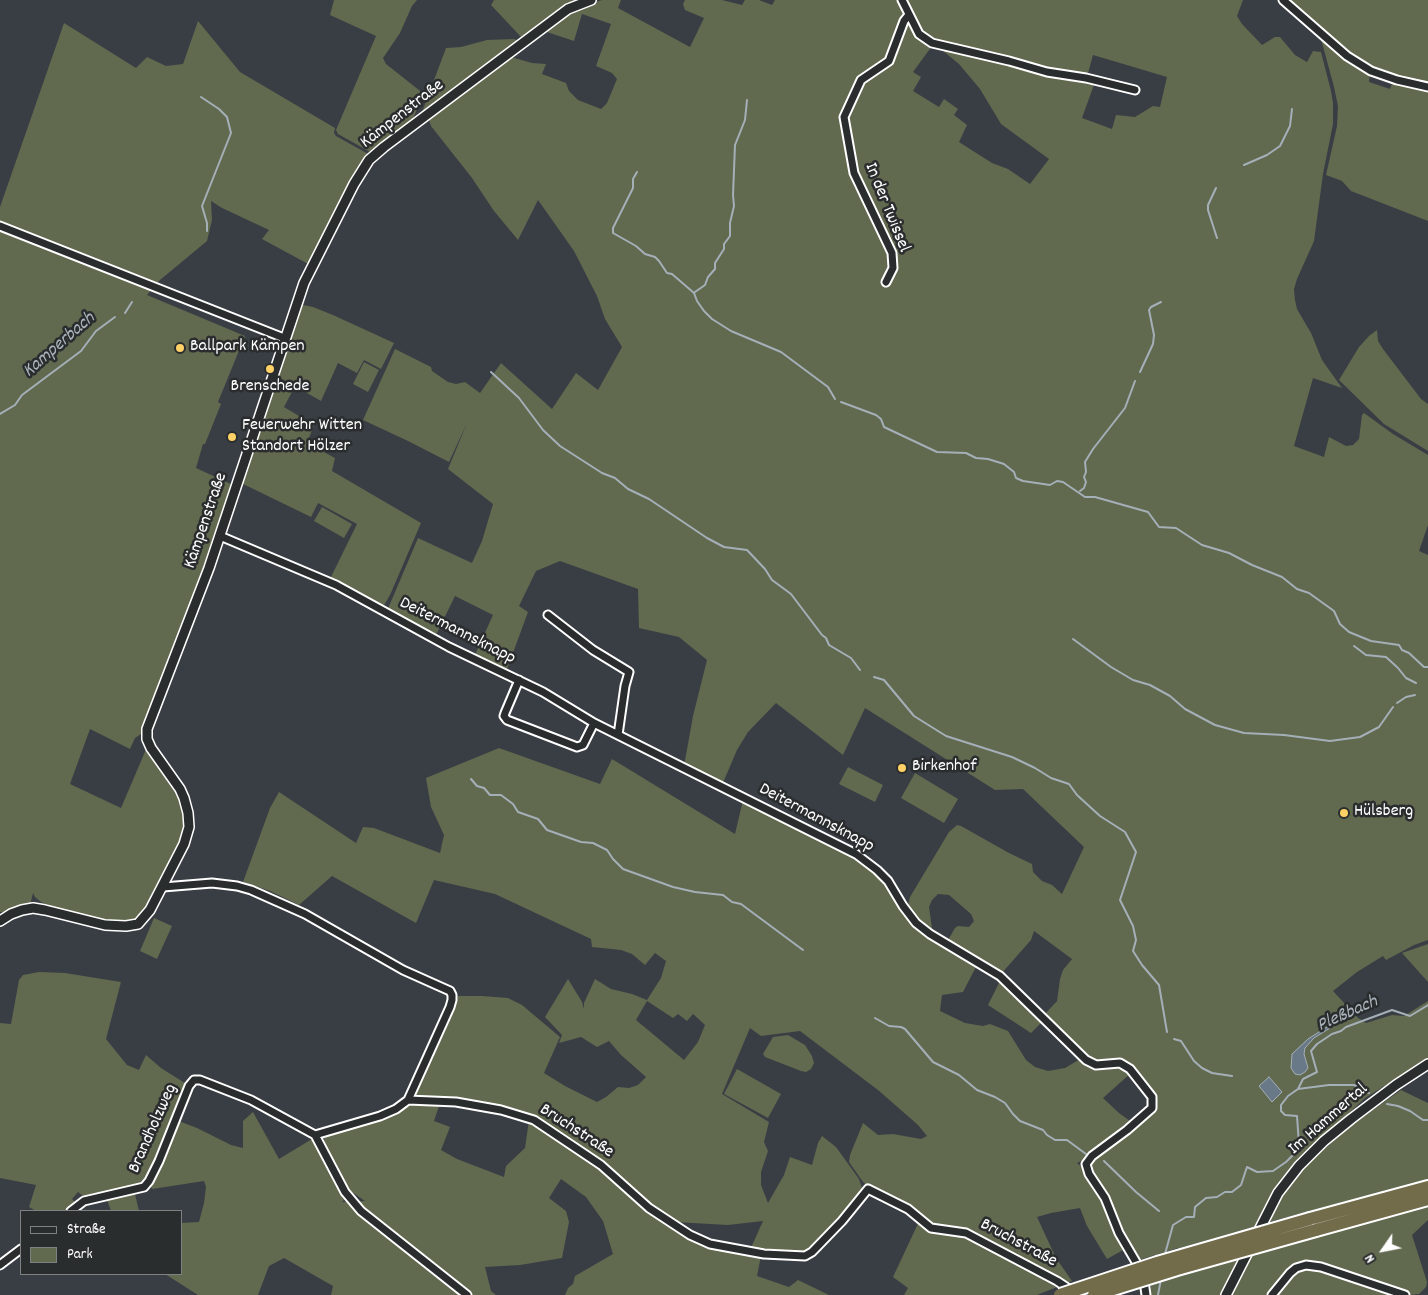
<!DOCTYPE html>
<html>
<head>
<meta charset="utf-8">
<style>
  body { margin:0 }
  #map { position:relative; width:1428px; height:1295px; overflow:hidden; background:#393e44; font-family:Dekko,sans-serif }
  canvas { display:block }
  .legend { position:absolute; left:20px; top:1210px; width:162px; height:65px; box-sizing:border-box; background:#2a2d2e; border:1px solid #7f8182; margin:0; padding:6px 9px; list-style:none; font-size:15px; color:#fff }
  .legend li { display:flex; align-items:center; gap:10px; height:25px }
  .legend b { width:25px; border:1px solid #7f8182 }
  .north { position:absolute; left:1358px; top:1225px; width:50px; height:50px; -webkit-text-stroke:4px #2a2d2e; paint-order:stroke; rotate:237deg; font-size:14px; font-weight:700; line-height:20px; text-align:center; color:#fff }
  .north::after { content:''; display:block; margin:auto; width:18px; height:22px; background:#fff; clip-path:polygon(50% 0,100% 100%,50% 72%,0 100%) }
</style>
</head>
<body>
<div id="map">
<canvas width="1428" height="1295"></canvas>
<ul class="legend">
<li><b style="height:6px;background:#2a2d2e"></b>Straße</li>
<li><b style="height:14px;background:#61694f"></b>Park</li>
</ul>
<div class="north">N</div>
</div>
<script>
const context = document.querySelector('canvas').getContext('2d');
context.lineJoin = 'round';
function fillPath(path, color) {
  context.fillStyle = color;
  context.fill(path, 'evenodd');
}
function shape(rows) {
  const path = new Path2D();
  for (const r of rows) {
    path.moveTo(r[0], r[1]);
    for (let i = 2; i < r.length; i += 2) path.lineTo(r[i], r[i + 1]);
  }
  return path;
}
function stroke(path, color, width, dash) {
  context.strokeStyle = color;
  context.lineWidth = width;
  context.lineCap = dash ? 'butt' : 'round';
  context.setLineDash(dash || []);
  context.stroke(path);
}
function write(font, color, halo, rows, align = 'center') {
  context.font = font + ' Dekko,sans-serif';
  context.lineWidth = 5;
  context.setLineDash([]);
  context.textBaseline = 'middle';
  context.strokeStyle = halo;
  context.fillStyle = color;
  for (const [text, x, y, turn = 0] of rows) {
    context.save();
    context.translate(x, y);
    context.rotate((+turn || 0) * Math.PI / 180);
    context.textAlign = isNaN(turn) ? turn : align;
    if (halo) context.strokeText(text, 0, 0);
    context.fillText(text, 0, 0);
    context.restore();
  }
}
fillPath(shape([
  [334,0,417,0,412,6,400,33,383,58,386,64,424,94,411,123,372,153,338,134,336,130,376,36,330,15],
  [494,0,582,0,526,38,522,38,491,5],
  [602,0,621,0,618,8,690,47,704,18,685,10,683,4,685,0,722,0,742,5,745,0,759,0,772,5,775,0,1243,0,1237,16,1242,24,1262,45,1275,37,1280,37,1295,55,1307,62,1313,51,1321,52,1331,91,1333,103,1333,124,1323,174,1314,241,1297,279,1294,289,1295,300,1297,309,1311,333,1322,360,1342,388,1313,378,1294,446,1324,457,1329,437,1346,446,1353,445,1359,439,1362,415,1364,413,1393,434,1428,455,1428,525,1419,551,1428,555,1428,940,1414,945,1386,960,1383,956,1357,972,1333,991,1358,1018,1366,1023,1392,1015,1404,1016,1428,1001,1428,1059,1365,1098,1297,1162,1273,1194,1255,1225,1222,1295,1150,1295,1151,1285,1175,1277,1178,1248,1139,1260,1122,1230,1104,1188,1090,1171,1089,1164,1093,1158,1150,1114,1154,1106,1155,1098,1126,1064,1121,1061,1098,1063,1091,1060,1043,1016,1057,1001,1060,979,1063,970,1072,959,1034,931,1031,940,1001,974,947,942,955,928,958,926,969,927,974,921,971,914,949,895,938,894,932,900,929,907,932,928,930,932,913,917,907,908,910,897,949,832,957,825,961,826,1009,853,1032,864,1033,872,1042,881,1052,885,1062,894,1084,847,1023,789,995,790,865,708,843,755,776,703,748,732,737,750,722,785,684,766,693,716,707,660,679,637,639,628,638,589,560,561,536,571,519,606,528,612,506,672,474,657,493,615,455,596,435,637,387,611,418,538,472,563,482,541,493,504,448,469,467,423,449,462,408,441,363,420,395,349,431,367,432,371,448,382,456,384,465,382,480,393,501,363,552,409,576,373,598,390,622,347,605,319,597,296,574,251,538,200,518,240,494,211,472,178,431,126,429,120,434,114,511,57,532,63,546,64,542,74,566,83,569,91,578,100,601,109,607,103,617,79,612,73,596,66,611,24,582,14,574,41,544,31,579,7],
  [925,38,931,42,1024,63,1047,71,1087,77,1093,55,1167,77,1160,107,1153,106,1135,117,1116,115,1112,129,1082,118,1095,82,1047,73,1009,62,937,46,959,64,980,89,1001,124,1049,159,1030,184,1008,169,992,163,959,142,967,125,954,115,958,109,944,99,939,107,913,91,921,77,913,72,932,46,924,39],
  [1287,0,1428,0,1428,84,1398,77,1373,69,1349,54],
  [198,21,240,72,335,128,334,133,336,136,370,155,310,265,262,239,269,230,222,208,211,201,212,220,207,241,160,280,147,295,245,336,218,402,221,404,205,444,203,444,196,468,233,485,230,498,144,732,135,738,130,749,90,729,70,784,121,808,147,747,177,790,186,820,185,833,148,908,137,920,117,925,69,913,41,902,35,897,33,893,30,905,7,912,0,912,0,207,64,23,136,68,147,57,166,66,183,64],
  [514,39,521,42,421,115,446,48,461,47,487,40],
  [1321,39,1357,66,1370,74,1369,82,1390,89,1393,81,1428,89,1428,221,1351,191,1342,181,1326,175,1337,126,1338,106,1334,87],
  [298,304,313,307,333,315,394,343,381,369,364,360,357,373,338,363,321,401,275,375],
  [1377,330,1378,341,1383,349,1421,399,1428,404,1428,451,1384,424,1339,380,1359,347,1369,336],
  [364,362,379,370,368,392,353,384],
  [274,381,293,390,284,407,314,425,307,443,335,458,332,471,421,523,390,595,383,607,380,607,330,579,357,524,318,503,311,517,241,483],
  [322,507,352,524,344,538,314,521],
  [499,748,600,784,612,759,735,834,743,800,854,856,886,883,905,914,977,965,963,992,942,995,940,1011,965,1023,983,1026,990,1024,1008,1031,1026,1060,1035,1067,1048,1071,1065,1068,1082,1058,1089,1065,1119,1065,1131,1073,1103,1098,1119,1113,1133,1123,1113,1138,1105,1141,1085,1159,1077,1163,1083,1168,1097,1188,1125,1249,1107,1259,1087,1226,1080,1208,1051,1213,1037,1217,1056,1258,1072,1281,1037,1295,904,1295,908,1288,893,1277,922,1215,869,1187,863,1182,849,1162,850,1155,863,1123,878,1135,893,1134,921,1139,927,1136,918,1125,878,1090,800,1031,761,1036,750,1028,722,1094,769,1122,764,1142,768,1151,761,1172,761,1185,768,1203,784,1175,790,1157,812,1165,818,1143,822,1136,836,1147,859,1179,862,1188,861,1193,807,1253,750,1250,763,1221,728,1225,675,1222,652,1208,534,1118,446,1098,415,1096,450,1020,458,996,482,996,508,998,522,1005,560,1037,544,1073,565,1086,597,1102,606,1097,618,1087,629,1088,638,1085,646,1077,621,1055,609,1041,597,1047,581,1037,559,1043,562,1035,545,1017,568,979,582,1002,584,1009,584,1003,595,979,611,989,632,994,647,1000,661,978,666,961,655,953,645,965,632,954,621,950,592,947,591,939,495,894,434,880,416,923,332,876,299,905,270,891,243,882,270,808,279,792,356,843,363,827,374,828,440,853,444,835,431,807,426,778],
  [647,1001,673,1018,678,1014,687,1021,693,1014,705,1025,698,1042,684,1060,636,1020],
  [848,767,883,785,875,802,839,784],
  [915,773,958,799,944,823,901,798],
  [154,918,172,926,157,959,140,951],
  [1428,944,1428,982,1402,953],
  [39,972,65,973,121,982,106,1039,127,1065,139,1070,146,1055,161,1068,188,1085,168,1135,144,1185,87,1199,78,1192,72,1199,77,1204,68,1211,36,1211,29,1207,36,1185,0,1178,0,1023,11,1024,19,980,23,975],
  [1001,979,1043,1021,1031,1033,988,1005],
  [788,1035,805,1045,812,1056,814,1063,811,1069,806,1072,801,1071,765,1057,763,1054,773,1037],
  [737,1069,781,1094,768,1118,724,1094],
  [1401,1090,1428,1103,1428,1180,1269,1222,1280,1196,1295,1175,1349,1127],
  [440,1103,434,1121,450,1127,441,1150,457,1159,504,1177,506,1166,525,1148,529,1120,605,1170,673,1226,706,1246,761,1256,757,1276,789,1287,798,1280,829,1295,565,1295,568,1288,573,1284,575,1276,613,1254,603,1221,586,1197,561,1179,549,1198,566,1211,569,1222,562,1258,520,1265,485,1267,491,1291,496,1295,331,1295,333,1286,284,1258,269,1266,258,1295,198,1295,165,1274,181,1274,181,1223,199,1222,204,1203,206,1187,204,1181,152,1189,150,1183,176,1120,197,1128,231,1145,243,1148,243,1121,253,1112,279,1159,312,1139,344,1200,342,1202,365,1201,352,1192,346,1185,325,1147,324,1138,328,1134,391,1116,402,1110,408,1105],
  [134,1190,139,1211,111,1211,106,1197],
  [1428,1206,1428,1220,1412,1235,1427,1282,1426,1287,1419,1294,1409,1295,1310,1262,1302,1262,1295,1266,1269,1295,1231,1295,1251,1256],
  [1303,1268,1321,1269,1400,1295,1274,1295,1291,1274]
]), '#61694f');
const water = shape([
  [1327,1027,1330,1028,1314,1038,1305,1048,1304,1054,1308,1068,1305,1072,1300,1075,1295,1074,1291,1068,1292,1054,1308,1039,1327,1027],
  [1269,1077,1282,1092,1272,1102,1259,1086,1269,1077]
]);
fillPath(water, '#697987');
stroke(water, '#a5afb7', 1);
stroke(shape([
  [201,97,219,109,227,117,231,133,202,206,207,223,207,231],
  [1244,165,1267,155,1280,146,1290,126,1292,109],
  [637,172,633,179,633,188,613,228,613,233,636,246,645,254,655,257,659,261,667,273,672,274,694,293,697,301,704,311,712,319,731,331,781,352,828,387,835,399],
  [1216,188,1208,205,1208,210,1217,238],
  [695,292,705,285,708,277,715,269,715,263,724,249,724,244,730,236,730,223,734,206,733,195,735,145,745,120,747,100],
  [125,313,132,302],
  [491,372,519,398,543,430,560,446,602,473,615,478,628,489,649,499,707,538,724,547,747,550,765,569,772,580,791,594,822,635,826,638,829,645,851,658,860,670],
  [1140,372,1153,344,1154,335,1149,310,1151,307,1161,302],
  [841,402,876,415,881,419,884,427,937,452,966,453,976,458,988,459,1004,464,1014,472,1016,478,1023,481,1050,485,1057,481,1063,482,1085,497,1095,497,1148,512,1159,527,1176,528,1202,545,1229,553,1252,565,1282,577,1297,589,1309,593,1334,611,1340,624,1349,632,1371,641,1399,645,1402,650,1409,653,1424,667,1428,667],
  [0,414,15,405,22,395,81,351,96,331,115,317],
  [1080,491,1084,488,1086,482,1084,477,1086,472,1085,462,1093,449,1125,408,1135,381],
  [1073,639,1111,667,1133,680,1150,685,1170,696,1185,709,1215,725,1244,733,1284,735,1330,741,1360,737,1379,727,1393,707],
  [1354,646,1366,655,1386,657,1398,668,1406,678,1416,683],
  [874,677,884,680,914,716,946,736,1012,757,1035,768,1051,778,1069,784,1077,795,1100,816,1125,832,1136,852,1120,900,1133,926,1136,940,1133,951,1142,965,1159,985,1167,1032],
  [1397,703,1406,697,1415,695],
  [471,779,477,786,484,788,490,795,501,795,513,804,518,812,538,819,547,830,581,842,593,843,607,850,613,859,623,869,673,887,695,892,723,895,732,902,741,904,803,950],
  [875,1018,889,1026,901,1027,905,1029,933,1062,959,1075,977,1090,995,1097,1005,1103,1013,1114,1020,1121,1043,1130,1047,1135,1055,1140,1067,1140,1086,1154],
  [1174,1039,1181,1041,1194,1061,1202,1068,1212,1073,1232,1076],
  [1298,1089,1329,1085,1354,1085,1369,1093],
  [1387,1104,1398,1106,1410,1111,1423,1120,1428,1120],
  [1104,1161,1136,1192,1159,1211],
  [1165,1254,1173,1225,1186,1217,1194,1217,1195,1207,1206,1198,1217,1197,1225,1192,1232,1192,1241,1185,1247,1167,1257,1172,1273,1171,1286,1162,1296,1152,1299,1145,1297,1116,1285,1115,1281,1111,1281,1105,1288,1096,1298,1089,1303,1079,1317,1072,1311,1051,1317,1044,1332,1034,1341,1031,1346,1027,1392,1010,1410,1016,1428,1005],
  [1158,1295,1161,1279]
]), '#a5afb7', 2);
const minor = shape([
  [902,0,919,34,932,43,1009,61,1047,72,1086,78,1135,90],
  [1283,0,1347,56,1371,71,1397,80,1428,87],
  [0,226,284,338],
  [886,282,893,268,892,253,854,173,844,117,861,80,889,61,904,21,908,16],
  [220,536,336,585,449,647,543,692,594,723,856,854,877,870,888,881,903,906,916,923,930,934,1000,976,1086,1060,1096,1065,1120,1063,1130,1069,1152,1097,1152,1108,1127,1130,1092,1156,1086,1164,1089,1174,1105,1198,1119,1233,1143,1274,1146,1295],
  [548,615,593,650,629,672,625,686,618,735],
  [519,680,505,713,504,716,507,720,577,747,583,745,594,723],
  [163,887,212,883,237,886,251,890,305,914,403,970,441,987,450,991,452,995,452,1000,450,1007,408,1100,396,1109,380,1116,315,1135],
  [408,1100,456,1102,501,1110,534,1120,601,1165,649,1208,690,1235,710,1244,764,1254,805,1256,812,1252,842,1221,868,1189,908,1209,931,1228,966,1233,1057,1281,1072,1291],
  [71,1211,84,1201,144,1187,149,1181,159,1161,189,1086,194,1080,200,1080,251,1100,315,1135,345,1192,361,1211,467,1295],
  [0,1265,21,1249],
  [1272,1295,1290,1273,1296,1268,1306,1265,1321,1267,1405,1295]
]);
const tertiary = shape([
  [0,921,11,914,22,910,33,908,45,910,105,925,126,926,138,924,150,910,184,844,189,827,188,813,184,798,180,789,151,748,147,739,147,729,209,568,304,283,354,184,369,160,384,147,568,9,591,0]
]);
const secondary = shape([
  [1226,1295,1278,1193,1299,1166,1324,1141,1351,1119,1396,1085,1428,1064]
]);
const motorway = shape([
  [1310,1219,1428,1187],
  [1316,1230,1428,1199]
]);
stroke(minor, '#fff', 11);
stroke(tertiary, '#fff', 12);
stroke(secondary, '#fff', 12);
stroke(motorway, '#fff', 16);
stroke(minor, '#2a2d2e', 7);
stroke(tertiary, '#2a2d2e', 9);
stroke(secondary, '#2a2d2e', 9);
stroke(motorway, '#726c4b', 12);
const motorwayBridge = shape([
  [1060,1295,1157,1263,1310,1219],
  [1094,1295,1177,1269,1316,1230]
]);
stroke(motorwayBridge, '#fff', 16, []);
stroke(motorwayBridge, '#726c4b', 12);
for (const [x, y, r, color] of [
  [180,348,5,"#ffd166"],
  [270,369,5,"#ffd166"],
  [232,437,5,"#ffd166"],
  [902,768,5,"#ffd166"],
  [1344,813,5,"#ffd166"]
]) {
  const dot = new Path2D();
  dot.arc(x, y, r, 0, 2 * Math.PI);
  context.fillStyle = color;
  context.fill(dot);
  stroke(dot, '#2a2d2e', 2);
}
write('18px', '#fff', '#2a2d2e', [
  ["Kämpenstraße",403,115,-38],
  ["In der Twissel",886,208,68],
  ["Kämpenstraße",207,521,-71],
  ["Deitermannsknapp",457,632,27],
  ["Deitermannsknapp",816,819,28],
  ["Im Hammertal",1329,1120,-41],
  ["Brandholzweg",154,1129,-66],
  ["Bruchstraße",576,1132,33],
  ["Bruchstraße",1018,1244,28]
]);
write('18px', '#fff', '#2a2d2e', [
  ["Ballpark Kämpen",190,348],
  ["Brenschede",270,388,"center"],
  ["Feuerwehr Witten",242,427],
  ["Standort Hölzer",242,448],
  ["Birkenhof",912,768],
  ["Hülsberg",1354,813]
], 'left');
write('italic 19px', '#acb5bd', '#2a2d2e', [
  ["Kamperbach",60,346,-41],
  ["Pleßbach",1348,1015,-24]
]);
</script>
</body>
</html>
